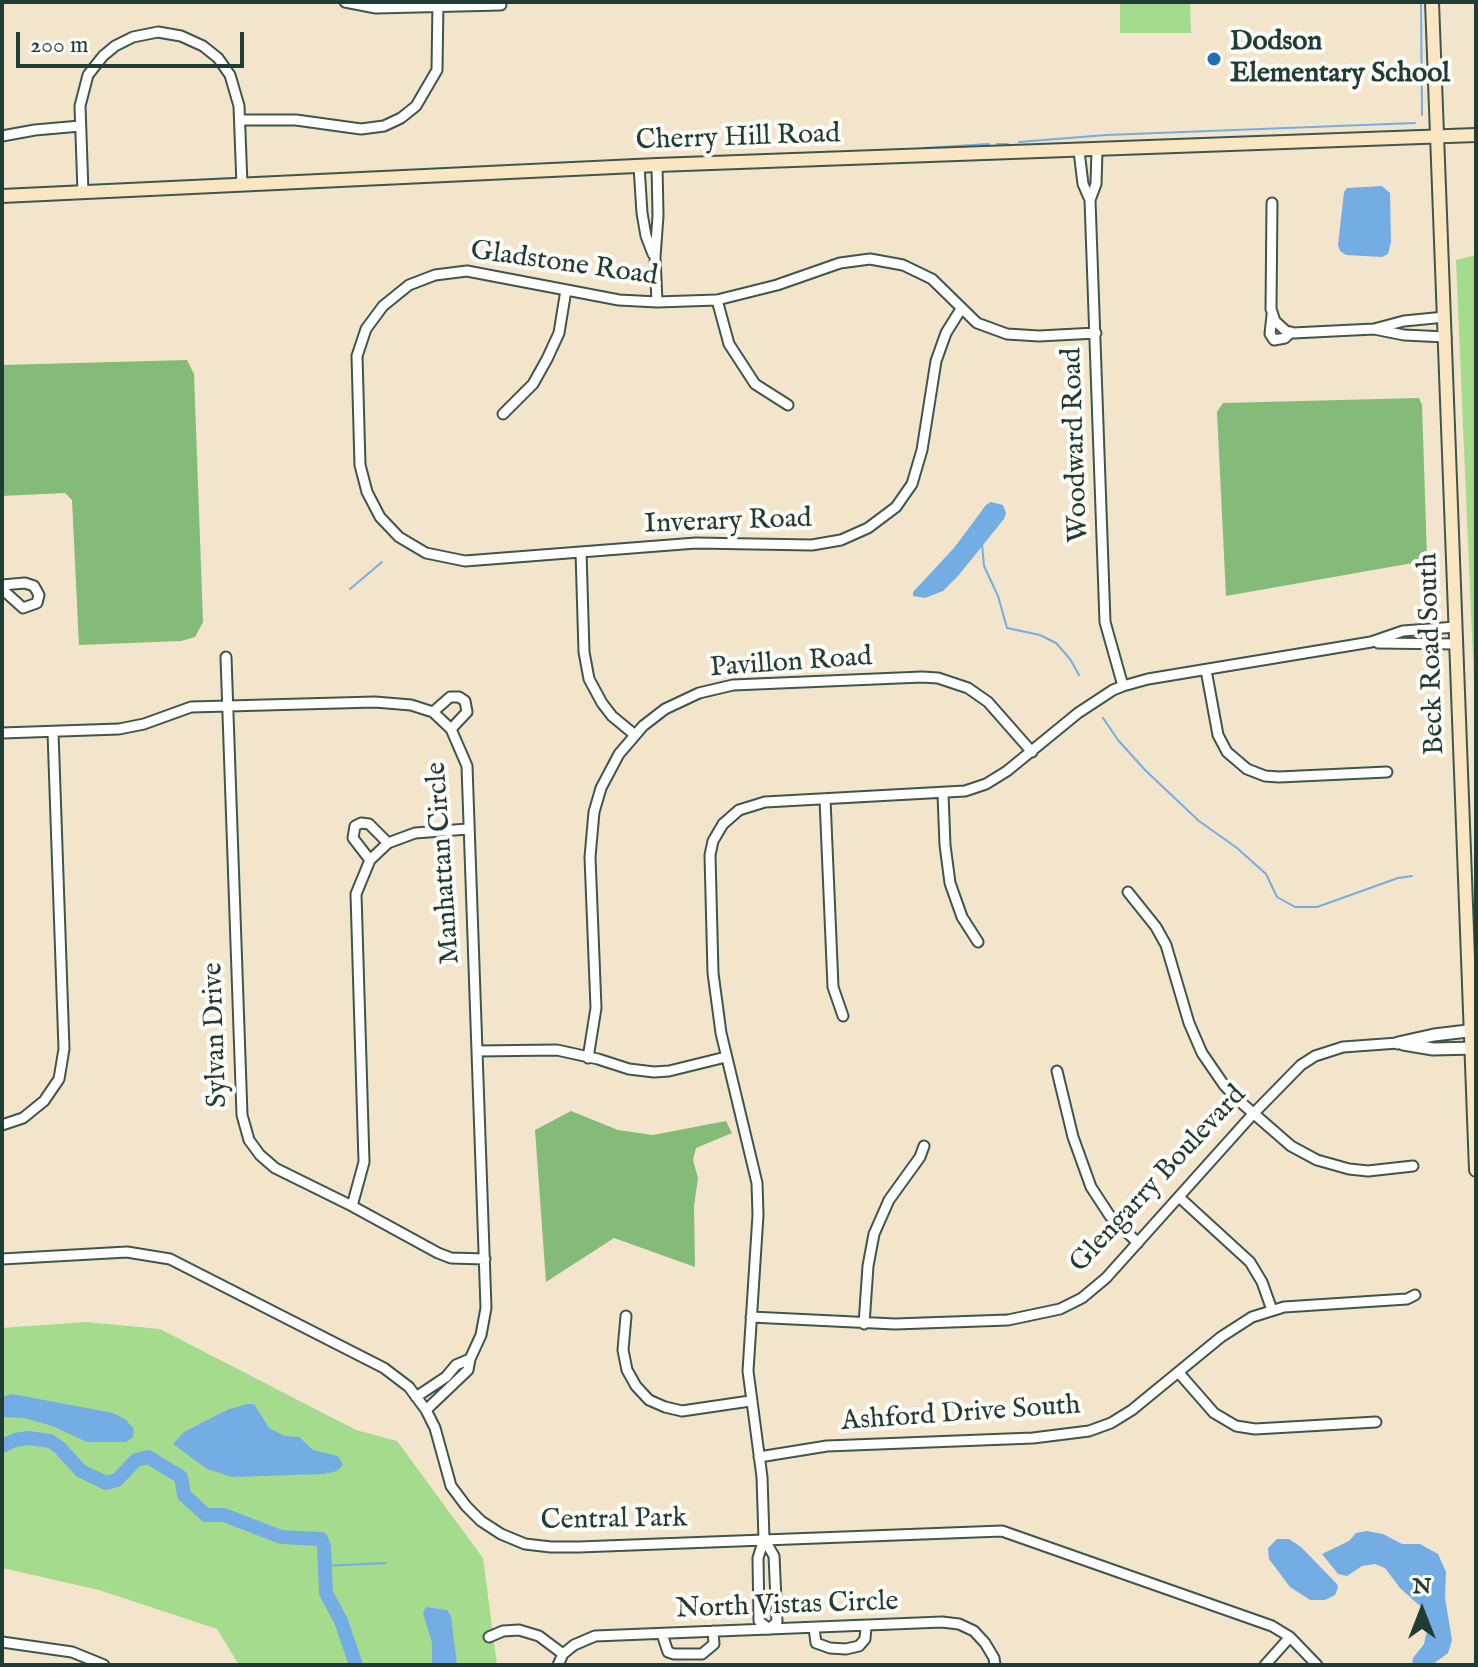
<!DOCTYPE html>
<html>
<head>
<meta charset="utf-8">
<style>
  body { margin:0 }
  #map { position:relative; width:1478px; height:1667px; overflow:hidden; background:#f2e5cb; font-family:"IM FELL English",serif }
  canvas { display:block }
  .frame { position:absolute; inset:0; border:4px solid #1f3d34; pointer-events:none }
  .north { position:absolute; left:1382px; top:1571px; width:80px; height:80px; -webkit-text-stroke:6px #fdfcf7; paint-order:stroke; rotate:0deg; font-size:22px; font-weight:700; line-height:32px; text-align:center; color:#1f3d34 }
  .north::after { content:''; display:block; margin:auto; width:28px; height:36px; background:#1f3d34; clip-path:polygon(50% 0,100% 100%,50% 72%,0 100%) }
  .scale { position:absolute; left:16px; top:32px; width:228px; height:36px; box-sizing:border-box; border:4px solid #1f3d34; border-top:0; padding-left:10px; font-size:24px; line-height:28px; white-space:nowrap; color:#1f3d34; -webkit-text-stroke:6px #fdfcf7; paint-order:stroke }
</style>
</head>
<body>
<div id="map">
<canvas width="1478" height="1667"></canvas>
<div class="frame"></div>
<div class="north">N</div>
<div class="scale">200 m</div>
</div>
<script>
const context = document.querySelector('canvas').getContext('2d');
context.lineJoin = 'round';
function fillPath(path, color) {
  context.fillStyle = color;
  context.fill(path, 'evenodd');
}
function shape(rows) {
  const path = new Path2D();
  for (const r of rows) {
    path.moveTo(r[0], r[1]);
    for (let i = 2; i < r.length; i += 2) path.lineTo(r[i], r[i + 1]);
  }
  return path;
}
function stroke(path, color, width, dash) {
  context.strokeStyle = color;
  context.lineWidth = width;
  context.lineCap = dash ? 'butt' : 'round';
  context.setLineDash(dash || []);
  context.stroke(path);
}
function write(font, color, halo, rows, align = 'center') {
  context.font = font + ' "IM FELL English",serif';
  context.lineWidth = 8;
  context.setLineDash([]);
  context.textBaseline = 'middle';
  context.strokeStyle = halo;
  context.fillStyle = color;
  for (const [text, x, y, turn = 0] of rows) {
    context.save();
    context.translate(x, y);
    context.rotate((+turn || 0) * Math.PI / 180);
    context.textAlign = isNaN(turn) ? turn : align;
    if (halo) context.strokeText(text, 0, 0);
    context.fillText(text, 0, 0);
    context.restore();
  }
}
fillPath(shape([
  [1120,2,1190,2,1191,33,1120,33],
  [1476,255,1476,731,1456,260],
  [86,1322,160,1329,356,1430,397,1441,483,1558,497,1665,239,1665,217,1629,99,1590,2,1568,2,1328]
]), '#a5db8c');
fillPath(shape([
  [187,360,194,374,203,622,195,637,181,641,79,645,72,500,65,493,2,496,2,365],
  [1419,398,1422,405,1427,557,1424,561,1226,596,1217,412,1223,403],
  [571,1111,618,1130,653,1135,726,1121,732,1133,696,1148,693,1160,698,1178,694,1206,695,1267,614,1238,546,1282,535,1130]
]), '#84bb78');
fillPath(shape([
  [1382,186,1390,193,1391,242,1388,254,1382,257,1346,255,1340,251,1338,245,1344,192,1347,188],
  [991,502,1003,505,1006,513,1004,519,958,576,943,591,925,598,913,596,913,592,954,548,986,505],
  [12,1394,113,1413,125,1419,134,1429,133,1437,126,1442,87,1442,52,1426,24,1418,2,1417,2,1397],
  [248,1404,254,1404,269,1428,285,1436,299,1437,313,1450,338,1456,343,1465,337,1471,323,1474,232,1477,207,1469,173,1444,184,1432,229,1409],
  [1367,1531,1383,1534,1402,1544,1420,1544,1438,1554,1446,1572,1445,1598,1452,1640,1448,1653,1432,1665,1412,1665,1413,1658,1424,1644,1428,1626,1420,1606,1400,1588,1385,1568,1375,1564,1362,1566,1347,1576,1338,1574,1322,1554,1349,1541,1356,1533],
  [1277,1539,1289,1539,1301,1547,1337,1584,1338,1588,1335,1595,1325,1600,1310,1600,1290,1587,1269,1559,1268,1548],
  [426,1607,447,1610,451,1616,457,1665,432,1665,432,1643,423,1613]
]), '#74ade4');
stroke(shape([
  [1421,2,1422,115],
  [1019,142,1106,135,1415,123],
  [997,144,1008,144],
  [924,148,989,144],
  [982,544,984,566,998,596,1007,628,1040,635,1056,643,1070,659,1079,675],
  [350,589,382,562],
  [1103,718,1118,740,1145,770,1199,821,1237,848,1266,874,1277,897,1295,907,1317,907,1398,878,1412,876],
  [324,1566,386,1563]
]), '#74ade4', 2);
stroke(shape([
  [2,1446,15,1440,28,1438,50,1441,59,1447,81,1471,106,1483,117,1480,136,1460,148,1457,181,1477,184,1495,206,1515,224,1515,281,1537,321,1539,324,1546,326,1593,341,1621,356,1665]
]), '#74ade4', 14);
const minor = shape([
  [345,2,376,8,501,5],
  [240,120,296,120,361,129,384,126,401,118,416,106,437,70,438,2],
  [2,136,35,130,80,126],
  [1079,151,1083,184,1090,200,1105,622,1123,686],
  [657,165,658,216,655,257,657,302],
  [639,166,642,213,646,236,653,254],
  [83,192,80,106,88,75,103,56,115,46,133,37,158,32,181,36,203,46,218,58,230,75,239,106,242,185],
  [1090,200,1096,184,1097,150],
  [1272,203,1271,309,1275,321,1286,331,1293,333,1374,329],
  [717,300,729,344,755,384,788,405],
  [961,309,946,333,936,361,922,450,912,484,896,507,868,528,841,540,812,545,696,543,465,561,426,553,399,537,380,517,367,492,360,465,357,356,366,329,383,306,409,285,435,275,467,271,619,300,657,302,717,300,777,285,840,263,870,259,903,265,932,279,977,323,1007,334,1039,336,1096,333],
  [1272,315,1270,334,1274,340,1285,338,1291,332],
  [1445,317,1404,321,1374,329,1404,335,1446,337],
  [503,414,533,384,547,359,559,333,566,290],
  [581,552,584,652,589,679,602,703,612,716,635,735],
  [2,585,25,583,34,586,39,595,37,603,23,608,2,589],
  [1378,643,1457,644],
  [226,657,242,1115,249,1140,260,1155,275,1168,352,1206,438,1253,451,1258,485,1259],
  [1206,670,1218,735,1227,752,1247,769,1265,776,1279,777,1387,772],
  [433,712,450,697,459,697,465,701,467,712,451,729],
  [2,733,119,729,144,724,191,707,375,702,411,705,433,712,451,729,467,766,486,1308,481,1335,470,1359,468,1370,426,1410],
  [943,794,945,845,950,883,962,917,978,942],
  [825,799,833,987,843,1016],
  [370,860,353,838,355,826,361,823,369,824,388,843],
  [1128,892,1156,927,1166,945,1189,1023,1202,1053,1224,1085,1237,1099,1291,1146,1317,1160,1349,1169,1368,1171,1413,1166],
  [477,1051,557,1050,598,1059,629,1069,654,1072,669,1071,726,1057],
  [588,1058,596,1008,590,857,594,812,601,788,619,754,643,726,665,709,699,693,733,685,922,677,938,678,968,688,988,702,1032,752],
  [1057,1071,1073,1137,1091,1187,1110,1216,1138,1243],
  [2,1125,23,1118,44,1101,59,1079,64,1049,53,732],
  [1179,1197,1250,1262,1262,1282,1272,1310],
  [352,1206,364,1162,356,894,370,860,388,843,415,833,468,829],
  [2,1259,127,1252,170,1259,384,1368,409,1387,426,1410,435,1428,451,1486,466,1506,481,1521,501,1534,525,1544,551,1547,579,1547,1002,1531,1272,1626,1290,1637,1317,1665],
  [626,1316,623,1350,627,1370,636,1386,649,1400,665,1407,682,1411,750,1401],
  [751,1317,895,1324,1008,1320,1060,1309,1082,1298,1106,1278,1253,1114,1301,1065,1315,1056,1343,1047,1398,1043],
  [864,1324,868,1266,874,1234,889,1200,920,1157,924,1146],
  [1179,1373,1214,1413,1236,1426,1255,1429,1376,1422],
  [416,1397,446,1377,456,1365,470,1359],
  [759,1457,827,1446,1033,1438,1089,1431,1111,1423,1132,1410,1221,1337,1252,1317,1284,1307,1407,1299,1415,1295],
  [764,1539,774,1556,777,1622,769,1629,759,1621,758,1558,764,1539,762,1477,748,1371,758,1215,757,1183,721,1033,713,973,710,855,713,841,723,824,739,810,765,802,965,791,986,784,1007,771,1078,713,1113,690,1123,686,1148,679,1371,642,1403,631,1456,627],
  [814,1628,816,1643,830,1648,846,1649,859,1646,865,1639,866,1626],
  [662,1634,668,1652,674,1654,702,1654,714,1644,713,1631],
  [489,1637,503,1631,519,1630,539,1636,563,1654],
  [2,1642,72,1652,104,1665],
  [558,1665,563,1654,574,1645,595,1636,942,1622,959,1624,974,1631,985,1643,994,1658,995,1665],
  [1265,1665,1290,1637]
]);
const tertiary = shape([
  [1398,1043,1434,1035,1476,1030],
  [1403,1044,1433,1049,1476,1048]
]);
const secondary = shape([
  [1432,2,1476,1170],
  [2,196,657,165,1476,135]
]);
stroke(minor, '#3f564b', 13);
stroke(tertiary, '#3f564b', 15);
stroke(secondary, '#3f564b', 16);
stroke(minor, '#fff', 9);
stroke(tertiary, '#fff', 11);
stroke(secondary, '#fbe6c3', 12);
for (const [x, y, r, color] of [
  [1214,59,8,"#1f6fb2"]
]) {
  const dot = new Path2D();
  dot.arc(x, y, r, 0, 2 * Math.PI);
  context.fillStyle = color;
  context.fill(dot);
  stroke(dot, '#fdfcf7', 3);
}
write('bold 28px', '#1f3d34', '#fdfcf7', [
  ["Dodson",1230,43],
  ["Elementary School",1230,75]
], 'left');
write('28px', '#1f3d34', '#fdfcf7', [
  ["Cherry Hill Road",738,139,-2],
  ["Gladstone Road",564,265,8],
  ["Woodward Road",1077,445,-92],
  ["Inverary Road",728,523,-2],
  ["Beck Road South",1433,654,-92],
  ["Pavillon Road",791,664,-4],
  ["Manhattan Circle",445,863,-94],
  ["Sylvan Drive",217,1035,-92],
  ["Glengarry Boulevard",1159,1180,-47],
  ["Ashford Drive South",961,1415,-4],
  ["Central Park",614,1521,-1],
  ["North Vistas Circle",787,1607,-2]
]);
</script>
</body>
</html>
